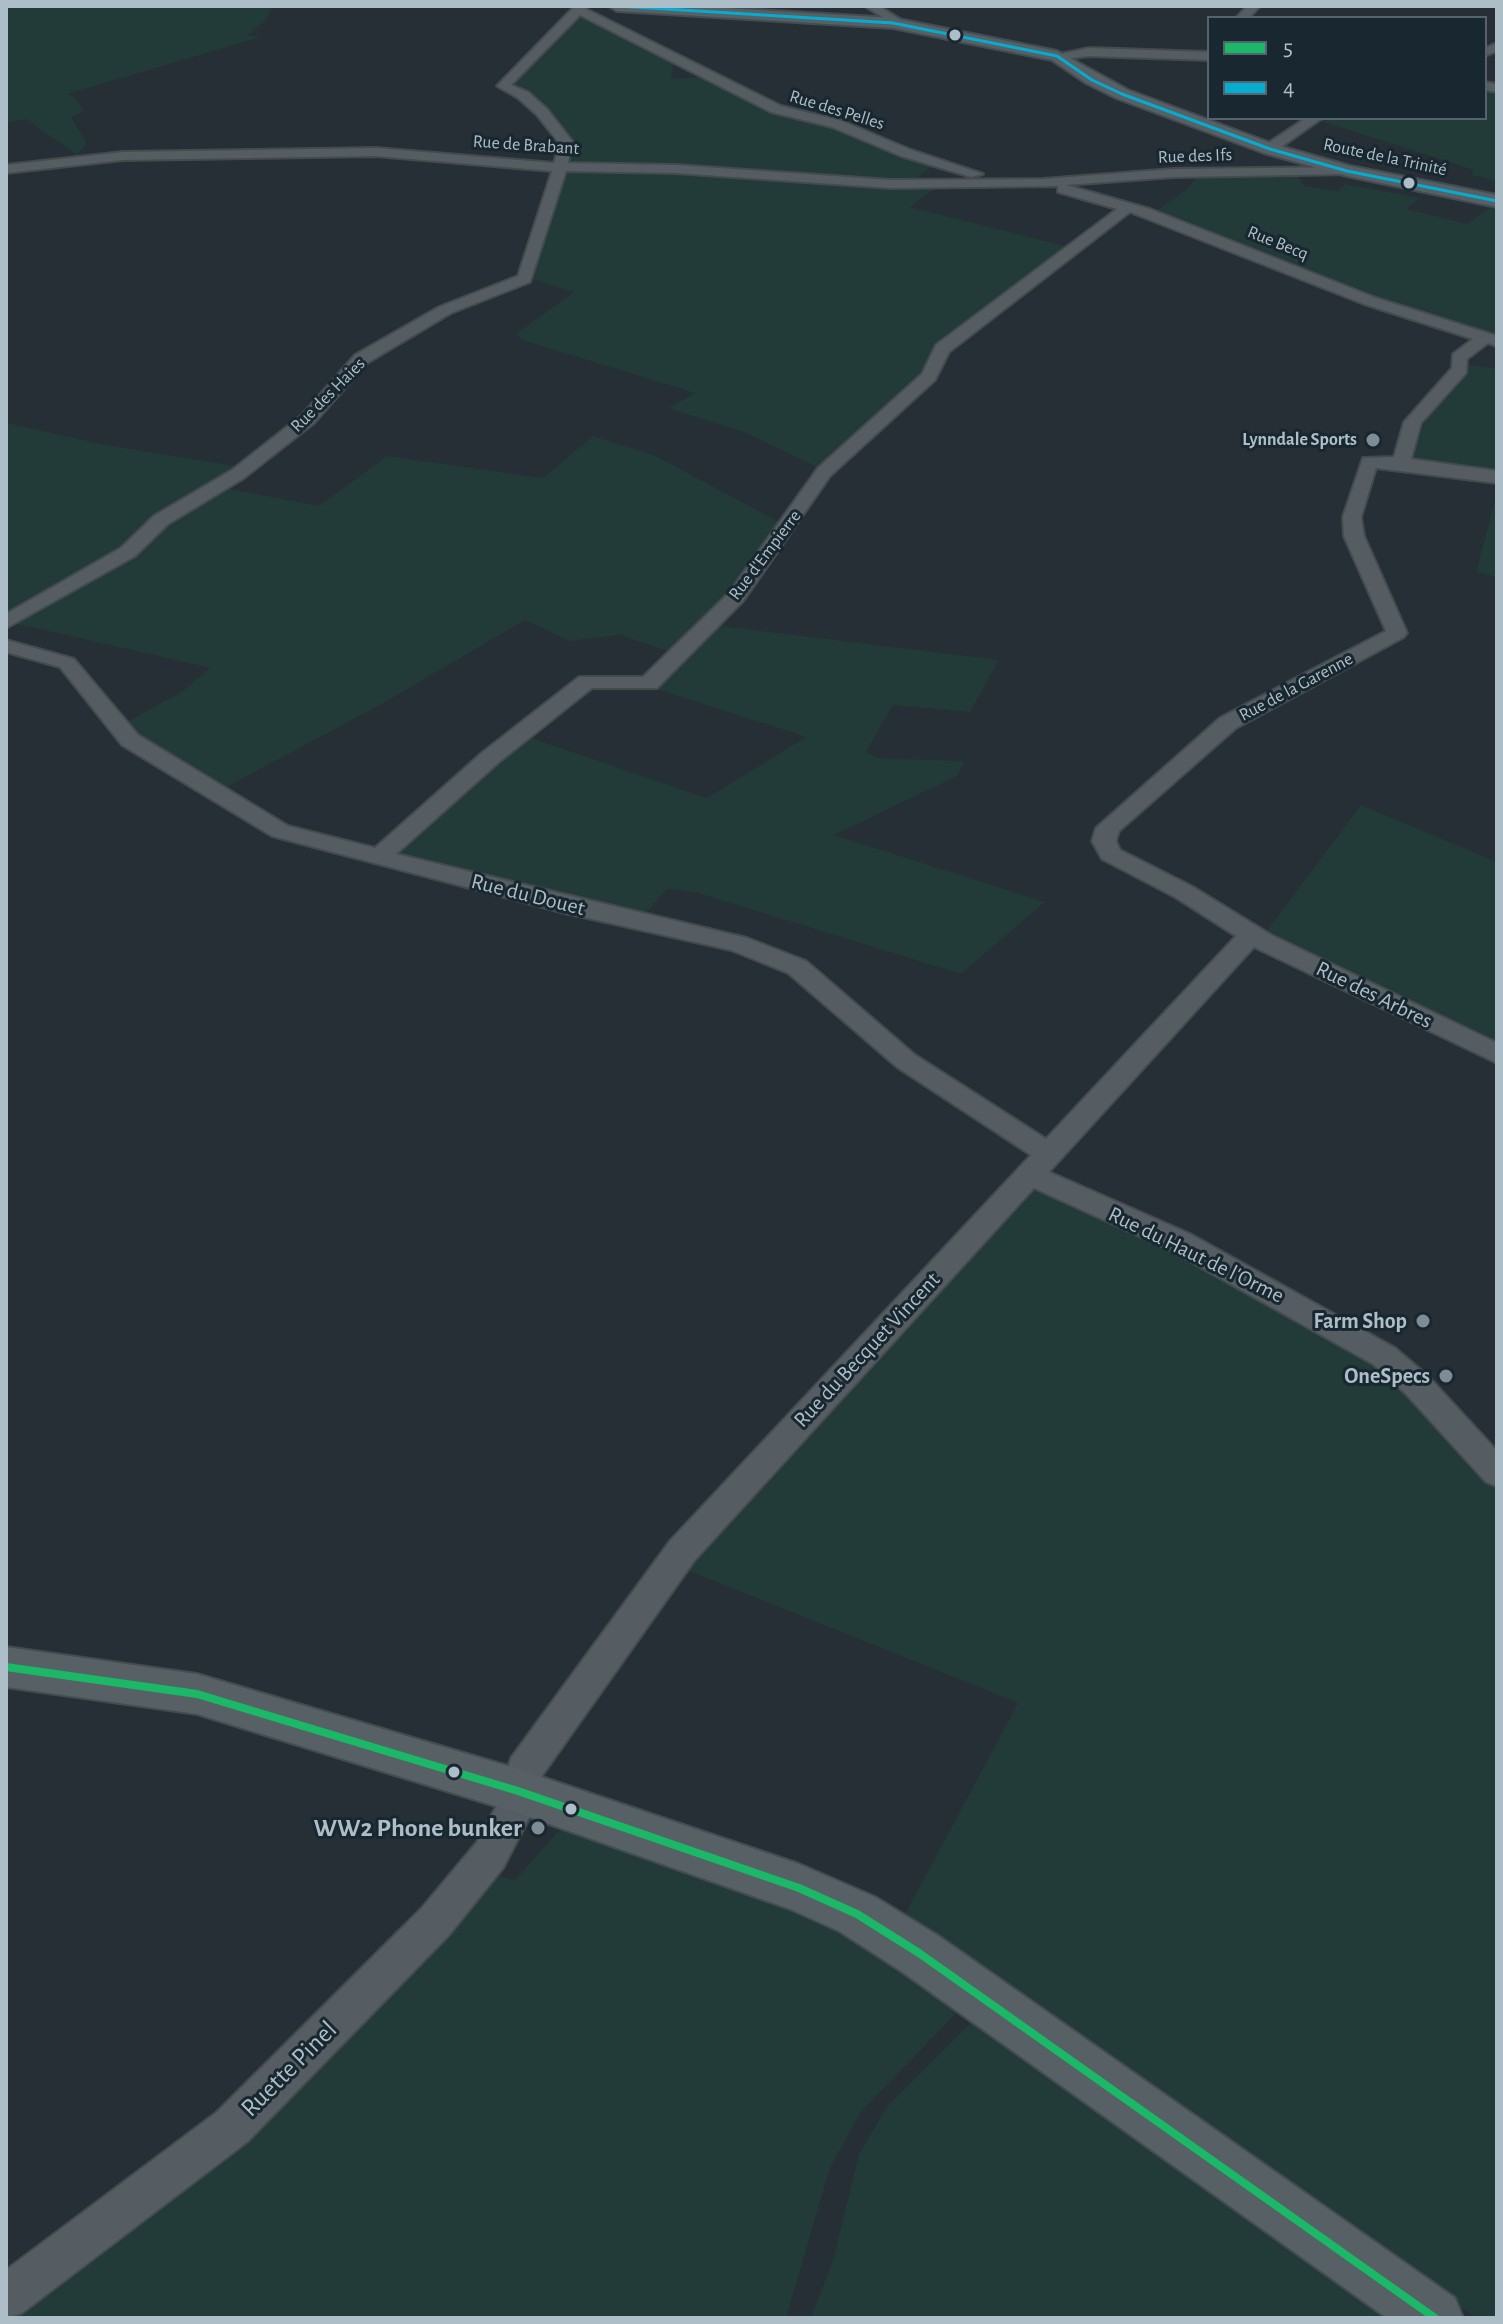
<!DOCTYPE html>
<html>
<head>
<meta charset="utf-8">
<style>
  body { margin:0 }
  #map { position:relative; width:1503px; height:2324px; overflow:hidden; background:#252f35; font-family:"Alegreya Sans",sans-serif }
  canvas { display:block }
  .frame { position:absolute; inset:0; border:8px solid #adbec8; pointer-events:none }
  .legend { position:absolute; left:1207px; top:16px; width:280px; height:104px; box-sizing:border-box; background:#182730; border:2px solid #54636d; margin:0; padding:10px 14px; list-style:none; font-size:24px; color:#adbec8 }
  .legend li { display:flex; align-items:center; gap:16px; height:40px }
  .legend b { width:40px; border:2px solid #54636d }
</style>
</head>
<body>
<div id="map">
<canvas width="1503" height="2324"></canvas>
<div class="frame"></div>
<ul class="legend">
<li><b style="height:10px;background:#1ab867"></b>5</li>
<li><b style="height:10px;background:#06acd0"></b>4</li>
</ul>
</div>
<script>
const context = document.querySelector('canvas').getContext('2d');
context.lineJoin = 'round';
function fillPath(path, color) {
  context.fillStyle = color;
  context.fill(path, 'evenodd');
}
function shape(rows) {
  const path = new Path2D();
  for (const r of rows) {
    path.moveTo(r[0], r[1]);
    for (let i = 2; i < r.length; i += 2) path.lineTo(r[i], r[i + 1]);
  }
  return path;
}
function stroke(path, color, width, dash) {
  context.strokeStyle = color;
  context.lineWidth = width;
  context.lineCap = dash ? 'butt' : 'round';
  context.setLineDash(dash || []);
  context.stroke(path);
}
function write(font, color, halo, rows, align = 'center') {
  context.font = font + ' "Alegreya Sans",sans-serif';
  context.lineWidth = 6;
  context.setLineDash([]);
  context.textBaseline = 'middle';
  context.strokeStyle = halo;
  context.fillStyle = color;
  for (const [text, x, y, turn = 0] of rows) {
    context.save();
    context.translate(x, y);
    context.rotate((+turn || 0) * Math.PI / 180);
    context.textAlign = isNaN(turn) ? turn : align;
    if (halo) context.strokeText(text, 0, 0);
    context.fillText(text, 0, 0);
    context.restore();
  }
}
fillPath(shape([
  [6,6,273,6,264,22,248,35,261,37,67,94,74,97,84,111,71,117,87,143,77,155,26,119,6,123,6,31,9,28,6,26],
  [580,12,674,60,671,79,711,76,773,109,832,124,934,164,913,182,564,165,571,143,559,124,530,95,507,86],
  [1485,87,1497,89,1497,181,1472,175,1473,170,1456,164,1317,120,1485,118],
  [561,169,657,170,940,185,910,207,1069,247,968,323,925,374,821,469,746,433,668,408,695,393,522,340,517,333,574,292,530,278,546,234],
  [1296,174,1304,186,1338,191,1345,184,1420,198,1407,209,1467,224,1497,203,1497,338,1418,315,1154,213,1188,188,1198,175],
  [1467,364,1497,369,1497,472,1411,460,1427,416,1458,383],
  [6,423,106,445,241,467,130,546,6,619],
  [593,436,656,456,783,524,710,619,674,653,619,635,570,641,525,620,382,704,223,789,135,735,125,723,183,691,210,668,14,623,167,520,224,488,319,506,387,456,543,478],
  [1497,492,1497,577,1476,572],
  [713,625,999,660,970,712,893,705,866,752,879,758,965,761,957,776,834,835,1045,902,961,974,695,892,667,889,642,917,392,855,525,736,707,798,806,737,650,687],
  [1361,805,1497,862,1497,1049,1263,936],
  [1031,1186,1150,1233,1368,1356,1417,1397,1497,1491,1497,2318,1476,2318,903,1918,1018,1703,684,1569],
  [565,1824,788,1898,960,2009,860,2113,830,2168,786,2318,6,2318,6,2310,494,1874,515,1880],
  [987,2021,1403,2318,811,2318,833,2260,859,2154,886,2108,971,2023]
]), '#223a38');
const minor = shape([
  [575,6,588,6,586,9,781,106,842,121,911,150,983,174,971,177,901,156,832,127,771,112,580,15,511,85,528,92,547,109,572,141,568,163,676,165,891,180,1043,179,1174,169,1347,167,1354,171,1352,174,1174,177,1066,185,1150,209,1376,298,1497,336,1497,346,1488,343,1467,359,1466,373,1421,423,1411,459,1497,471,1497,483,1376,468,1361,517,1364,536,1407,633,1404,637,1236,728,1119,831,1116,841,1120,850,1193,887,1271,935,1497,1043,1497,1063,1254,947,1049,1172,1190,1234,1395,1348,1428,1376,1497,1451,1497,1486,1486,1482,1406,1394,1373,1364,1170,1250,1034,1188,694,1561,541,1777,532,1812,503,1868,449,1935,247,2142,22,2313,6,2318,6,2270,217,2112,421,1909,477,1842,496,1807,511,1758,670,1541,1031,1155,897,1067,788,973,731,950,565,913,272,836,122,745,60,667,6,652,6,640,74,659,138,735,288,826,375,848,483,752,579,677,643,677,729,593,818,468,922,374,936,345,1117,209,1058,192,1058,186,891,188,676,173,566,171,530,282,451,313,367,363,314,423,244,478,168,524,135,556,6,628,6,614,121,548,154,516,232,470,302,415,355,355,439,307,518,276,552,171,376,156,123,160,6,173,6,165,123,152,376,148,554,163,560,144,537,115,518,98,497,86,575,6],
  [1130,212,1364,304,1473,339,1453,354,1452,368,1404,422,1394,457,1363,458,1343,517,1344,536,1386,631,1220,718,1096,828,1092,841,1102,859,1175,897,1236,936,1046,1139,915,1055,806,961,747,938,396,854,499,762,592,688,657,688,743,601,830,476,935,380,949,352,1130,212],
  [865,6,879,6,909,25,899,28,865,6],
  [1247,6,1260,6,1249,18,1236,18,1247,6],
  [1497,43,1497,51,1485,56,1485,48,1497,43],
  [1089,48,1209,52,1209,60,1089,56,1057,60,1051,56,1089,48],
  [1485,82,1497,84,1497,92,1485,90,1485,82],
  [1306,118,1322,118,1274,152,1264,152,1264,146,1306,118]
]);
const major = shape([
  [609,6,691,6,893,18,1057,51,1128,90,1276,145,1350,166,1497,195,1497,207,1347,176,1264,153,1116,98,1086,83,1052,60,893,28,617,11,609,6],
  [6,1647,197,1674,518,1769,799,1864,875,1897,937,1935,1455,2298,1463,2318,1387,2318,901,1971,839,1931,790,1909,518,1813,197,1714,6,1687,6,1647]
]);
stroke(minor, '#434b4f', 4);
stroke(major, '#424c51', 4);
fillPath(minor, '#555d63');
fillPath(major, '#576065');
stroke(shape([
  [6,1667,197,1694,518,1791,799,1888,857,1914,919,1953,1435,2318]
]), '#1ab867', 8);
stroke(shape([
  [617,6,893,23,1057,56,1092,80,1122,94,1270,149,1347,171,1497,201]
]), '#06acd0', 3);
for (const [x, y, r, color] of [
  [955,35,7,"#adbec8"],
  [1409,183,7,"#adbec8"],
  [1373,440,8,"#7d8c95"],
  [1423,1321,8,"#7d8c95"],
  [1446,1376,8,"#7d8c95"],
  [454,1772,7,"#adbec8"],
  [571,1809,7,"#adbec8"],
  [538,1828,8,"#7d8c95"]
]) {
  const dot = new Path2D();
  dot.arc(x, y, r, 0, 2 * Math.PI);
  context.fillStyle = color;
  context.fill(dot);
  stroke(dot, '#182730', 3);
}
write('18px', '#adbec8', '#182730', [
  ["Rue des Pelles",837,110,17],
  ["Rue de Brabant",526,145,4],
  ["Rue des Ifs",1195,156,-2],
  ["Route de la Trinité",1385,157,12],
  ["Rue Becq",1278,243,22],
  ["Rue des Haies",328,395,-45],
  ["Rue d'Empierre",765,555,-53],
  ["Rue de la Garenne",1296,687,-28]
]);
write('bold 18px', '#adbec8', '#182730', [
  ["Lynndale Sports",1357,440]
], 'right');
write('22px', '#adbec8', '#182730', [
  ["Rue du Douet",528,895,14],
  ["Rue des Arbres",1374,995,26],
  ["Rue du Haut de l'Orme",1196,1255,26],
  ["Rue du Becquet Vincent",867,1350,-47]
]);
write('bold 22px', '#adbec8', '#182730', [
  ["Farm Shop",1407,1321],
  ["OneSpecs",1430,1376]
], 'right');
write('bold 26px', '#adbec8', '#182730', [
  ["WW2 Phone bunker",522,1828]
], 'right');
write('26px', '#adbec8', '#182730', [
  ["Ruette Pinel",289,2069,-45]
]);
</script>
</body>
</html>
